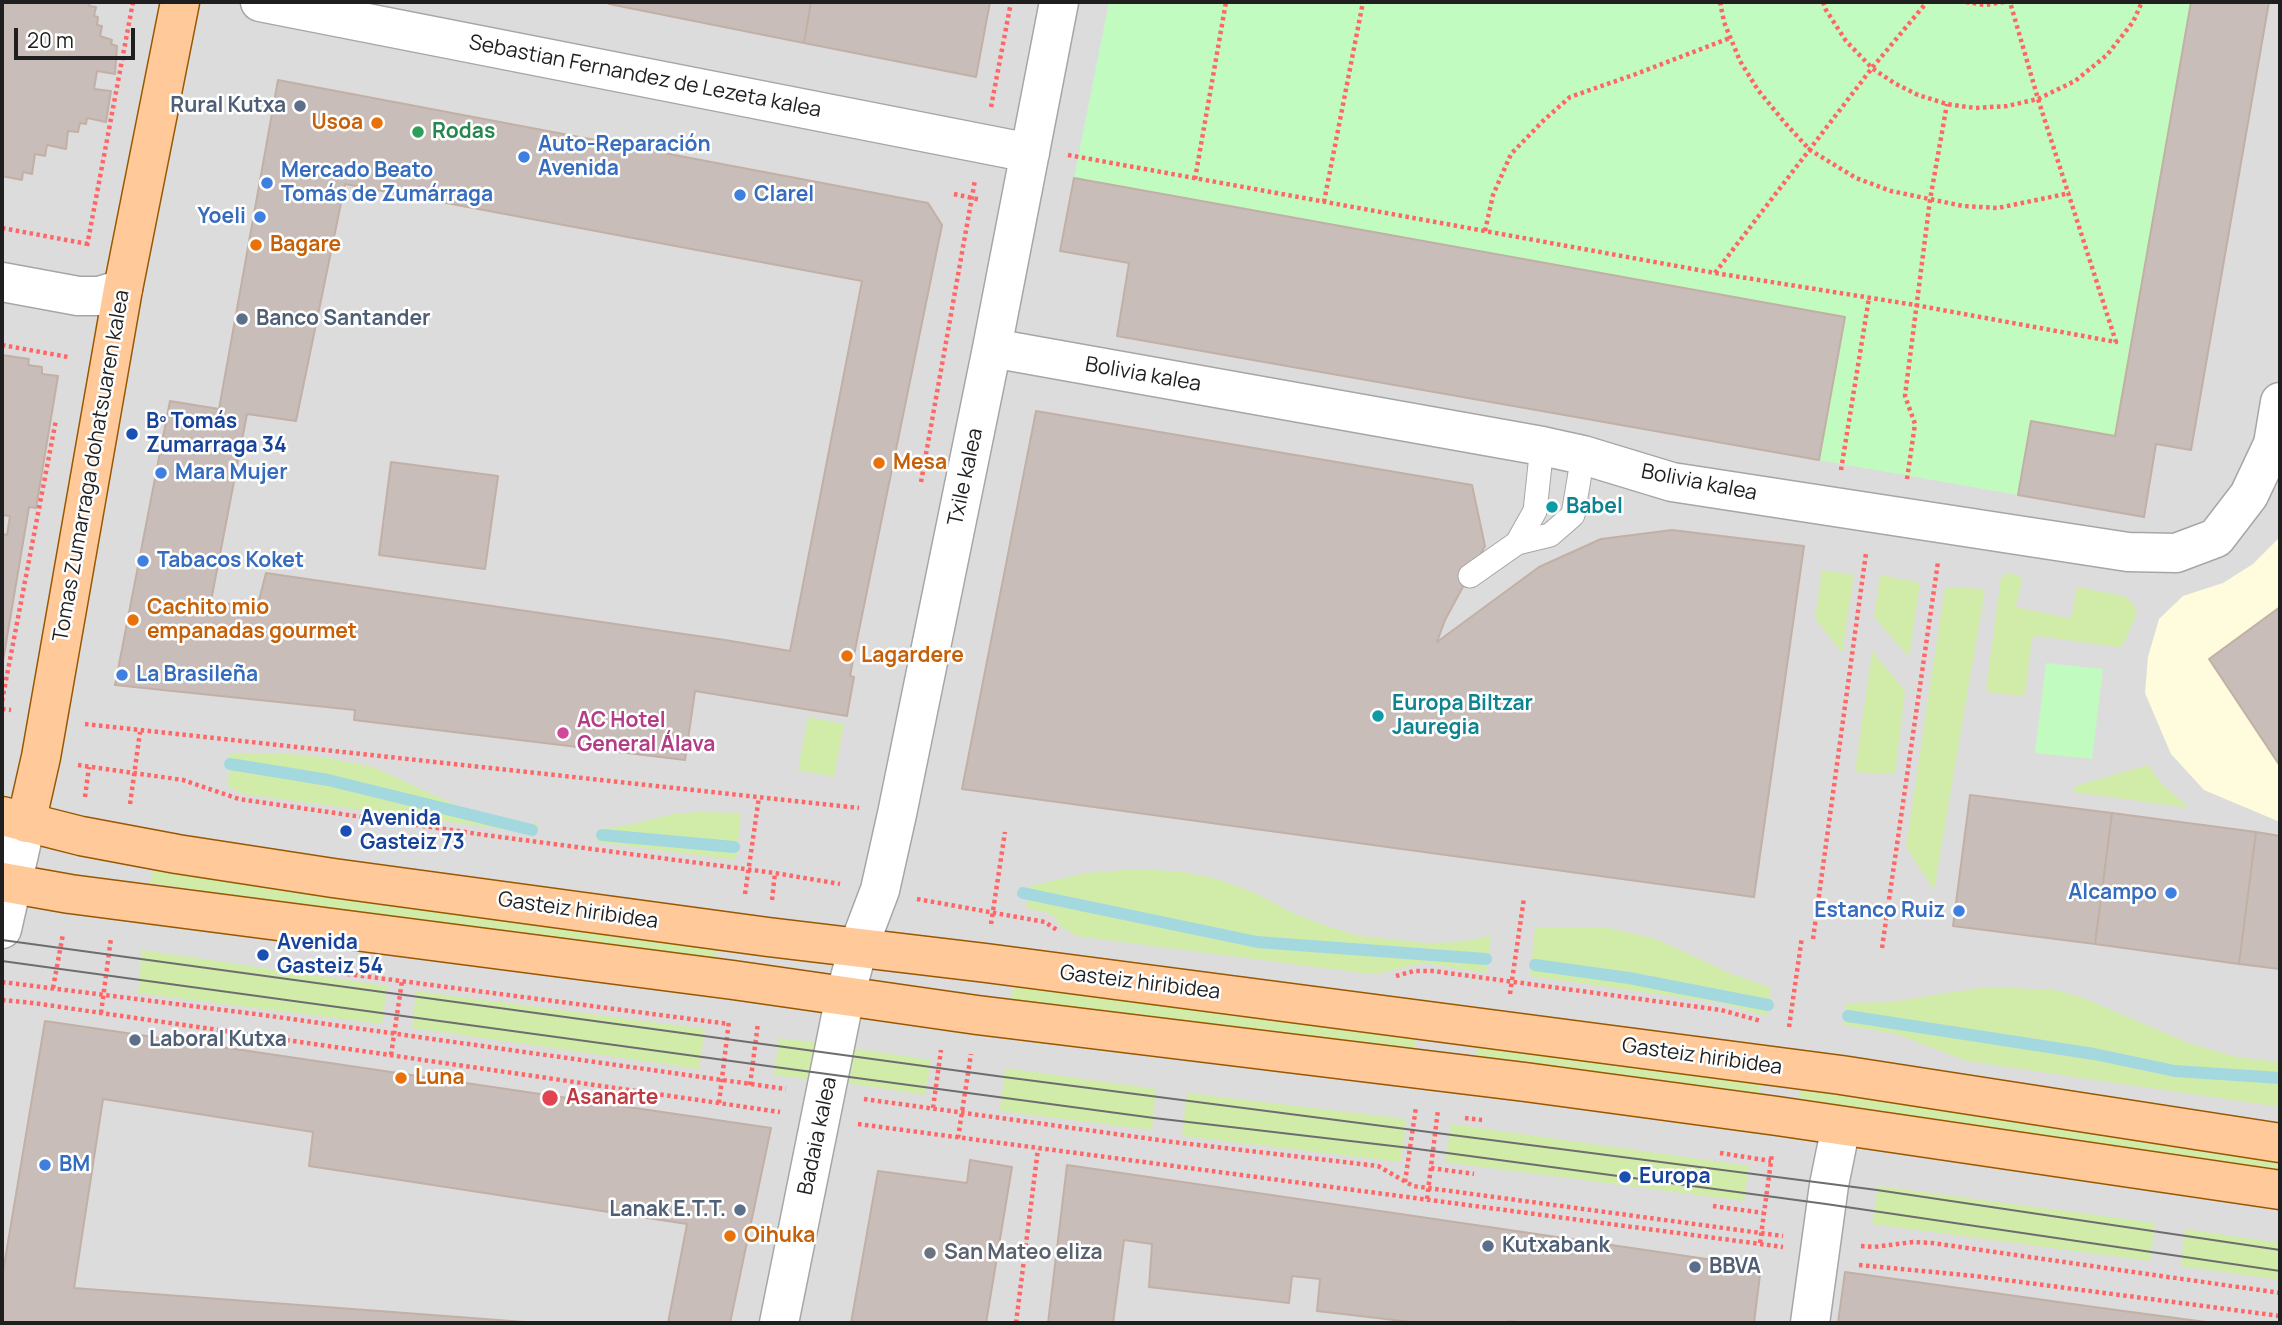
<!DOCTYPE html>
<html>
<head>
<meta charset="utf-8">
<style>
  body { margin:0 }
  #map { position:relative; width:2282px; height:1325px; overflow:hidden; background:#f0ebe4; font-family:Manrope,sans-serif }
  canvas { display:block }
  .frame { position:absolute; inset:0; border:4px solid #1f1f1f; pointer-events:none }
  .scale { position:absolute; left:14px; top:28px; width:121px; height:32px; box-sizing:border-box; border:4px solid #1f1f1f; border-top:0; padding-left:9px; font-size:21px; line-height:24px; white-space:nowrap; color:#1f1f1f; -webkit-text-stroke:5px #fff; paint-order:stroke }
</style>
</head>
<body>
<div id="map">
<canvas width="2282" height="1325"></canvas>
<div class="frame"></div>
<div class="scale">20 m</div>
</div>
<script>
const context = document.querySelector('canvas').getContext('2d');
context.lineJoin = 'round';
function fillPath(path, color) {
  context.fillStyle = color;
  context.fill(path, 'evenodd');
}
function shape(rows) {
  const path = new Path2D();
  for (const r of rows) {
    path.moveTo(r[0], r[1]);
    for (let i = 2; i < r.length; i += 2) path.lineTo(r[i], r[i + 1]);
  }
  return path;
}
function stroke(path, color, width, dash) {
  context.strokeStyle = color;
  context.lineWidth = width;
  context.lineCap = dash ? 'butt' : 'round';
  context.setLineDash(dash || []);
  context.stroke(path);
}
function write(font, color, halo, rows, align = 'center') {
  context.font = font + ' Manrope,sans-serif';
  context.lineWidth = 5;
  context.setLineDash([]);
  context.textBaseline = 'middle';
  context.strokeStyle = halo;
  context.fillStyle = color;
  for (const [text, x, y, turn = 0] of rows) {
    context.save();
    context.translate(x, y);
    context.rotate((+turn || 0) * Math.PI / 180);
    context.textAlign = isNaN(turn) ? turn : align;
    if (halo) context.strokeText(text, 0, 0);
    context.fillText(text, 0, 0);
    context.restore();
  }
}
fillPath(shape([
  [2,2,2280,2,2280,1323,2,1323]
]), '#dddcdc');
fillPath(shape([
  [2280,537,2280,822,2204,790,2171,754,2145,693,2148,657,2159,619,2183,596,2223,583,2253,564]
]), '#fffcde');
fillPath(shape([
  [1822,570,1854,575,1842,653,1815,618],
  [2006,573,2019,575,2022,580,2016,607,2068,618,2072,616,2077,587,2124,596,2133,603,2137,613,2126,639,2122,646,2117,647,2038,636,2032,638,2025,694,2020,696,1989,692,1986,688,2001,578],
  [1880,575,1920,583,1909,657,1874,617],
  [1945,587,1985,589,1934,890,1906,847],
  [1872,651,1905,691,1895,774,1855,772],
  [808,717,844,724,834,777,798,770],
  [285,753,327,758,373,767,469,811,505,820,537,824,537,834,244,794,228,786,230,754],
  [2148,765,2161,783,2189,808,2073,792,2075,786],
  [696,812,741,813,736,860,596,842,599,829,634,824,672,814],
  [154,866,717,944,716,963,150,883],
  [1138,869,1183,872,1217,879,1253,892,1295,914,1327,926,1360,936,1425,943,1459,942,1491,936,1486,973,1423,963,1381,973,1362,973,1076,936,1061,926,1051,914,1026,908,1030,886,1086,873],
  [1580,927,1608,928,1656,939,1729,973,1771,988,1767,1016,1721,1003,1530,976,1535,928],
  [142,950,387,986,382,1024,138,993],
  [1014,985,1416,1035,1414,1050,1011,999],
  [1986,987,2055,990,2083,998,2191,1044,2237,1057,2280,1062,2280,1107,1967,1061,1896,1034,1844,1025,1846,1003,1890,1002],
  [416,991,705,1029,699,1069,412,1028],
  [779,1038,819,1043,813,1080,774,1075],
  [1477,1043,1761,1080,1760,1095,1476,1058],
  [845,1047,931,1060,925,1095,840,1082],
  [1005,1068,1156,1089,1152,1130,1000,1111],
  [1801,1088,2280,1156,2280,1171,1798,1102],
  [1187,1093,1406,1119,1401,1162,1182,1136],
  [1451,1124,1749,1166,1744,1201,1445,1162],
  [1878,1186,2155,1223,2150,1261,1872,1224],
  [2185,1229,2280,1243,2280,1280,2181,1266]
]), '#d1eca9');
fillPath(shape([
  [1109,2,2191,2,2115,436,2031,421,2018,495,1819,460,1845,317,1074,178],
  [2046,663,2103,669,2092,759,2035,753]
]), '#c2fbc0');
stroke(shape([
  [230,764,328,780,532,830],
  [602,835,734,847],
  [1023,893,1257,942,1486,959],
  [1535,965,1629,978,1768,1005],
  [1848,1016,2094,1054,2175,1071,2280,1078]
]), '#a3d8df', 12);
const building = shape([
  [2,2,90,2,89,6,96,7,94,16,98,17,97,25,102,26,100,36,112,40,111,44,117,46,115,74,97,71,94,89,111,91,106,122,87,118,86,124,80,123,78,132,68,131,66,149,47,145,45,156,35,154,32,174,23,172,22,180,2,176,2,2],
  [610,2,811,2,804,43,609,4,610,2],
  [811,2,990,2,976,77,804,43,811,2],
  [2191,2,2269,2,2191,450,2156,444,2144,517,2018,495,2031,421,2115,436,2191,2],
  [278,80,928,203,942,225,858,635,850,676,854,677,847,716,695,691,685,760,354,720,355,710,115,685,170,401,219,409,278,80],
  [345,184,862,281,790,651,725,640,266,573,257,608,211,601,247,414,296,421,345,184],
  [1074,178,1845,317,1819,460,1117,336,1129,263,1060,251,1074,178],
  [2,355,29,359,28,365,42,367,42,374,58,376,36,508,29,507,3,661,2,661,2,534,7,535,10,516,2,515,2,355],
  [1036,411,1472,485,1485,546,1445,620,1437,642,1539,567,1601,539,1672,530,1804,546,1754,897,962,789,1036,411],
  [391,462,498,476,485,569,379,555,391,462],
  [2280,607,2280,766,2209,659,2280,607],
  [1970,795,2112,813,2095,944,1953,926,1970,795],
  [2112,813,2256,832,2239,964,2095,944,2112,813],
  [2256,832,2280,836,2280,969,2239,964,2256,832],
  [45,1021,771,1128,730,1323,668,1323,687,1224,309,1166,313,1132,103,1099,74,1288,538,1323,2,1323,2,1278,45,1021],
  [970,1160,1012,1167,986,1323,851,1323,878,1171,967,1183,970,1160],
  [1067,1165,1761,1267,1754,1323,1528,1323,1508,1321,1507,1323,1420,1323,1317,1311,1320,1279,1292,1276,1289,1303,1149,1287,1152,1244,1124,1240,1113,1323,1048,1323,1067,1165],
  [1845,1272,2094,1307,2213,1323,1838,1323,1845,1272]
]);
fillPath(building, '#c8bdb8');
stroke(building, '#c2b0a6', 2);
const service = shape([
  [1517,543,1535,511,1542,446],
  [1470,576,1517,543,1550,535,1573,515,1583,455]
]);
const minor = shape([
  [260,2,1030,153],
  [2,282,78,296,99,296,123,289],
  [992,348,1542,446,1583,455,1672,482,2128,552,2176,553,2216,538,2249,495,2273,444,2280,402],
  [2,929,26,823],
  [779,1323,845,996,858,948,880,890,897,814,992,348,1059,2],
  [1810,1323,1829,1185,1841,1126]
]);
const primary = shape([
  [2,816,81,836,177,854,333,878,768,937,986,963,1841,1075,2280,1143],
  [26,823,41,757,123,289,180,2],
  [2,882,70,894,733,980,977,1015,1525,1082,1777,1116,2280,1190]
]);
stroke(service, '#a6a6a6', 25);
stroke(minor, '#a6a6a6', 41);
stroke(primary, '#995700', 41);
stroke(shape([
  [1720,2,1724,22,1740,61,1758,90,1785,123,1810,150,1856,178,1891,191,1963,206,1998,208,2070,193],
  [1823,2,1826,10,1846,41,1872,68,1894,83,1918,95,1947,104,1975,108,2007,106,2038,99,2075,81,2107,55,2133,22,2142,2],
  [1966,2,1985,5,2004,2],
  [991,107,1011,2],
  [1068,155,1715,273,1915,305,2116,342,2038,99,2010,2],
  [1195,179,1226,2],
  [954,194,981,200],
  [1324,202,1363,2],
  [2,228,88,244],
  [1485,231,1493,195,1511,154,1543,121,1570,97,1636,74,1730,38],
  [87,246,133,2],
  [1715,273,1872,68,1927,2],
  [2,345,68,357],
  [1841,470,1869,298],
  [1907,479,1915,424,1905,396,1930,200,1947,104],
  [921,482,975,180],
  [2,701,56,420],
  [2,709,11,710],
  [85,724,859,808],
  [78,765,183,780,239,799,485,835,775,873,840,884],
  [85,797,89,767],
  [130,804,140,732],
  [745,894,759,797],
  [917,899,1045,922,1057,930],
  [772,900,775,873],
  [991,924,1005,832],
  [1813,939,1866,553],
  [1882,948,1938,562],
  [340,973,729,1024],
  [1396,976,1414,971,1433,971,1721,1010,1761,1021],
  [2,982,263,1015,786,1089],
  [53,988,63,934],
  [1510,994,1524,898],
  [2,1000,33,1003,780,1112],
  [101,1013,111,938],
  [1789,1027,1802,937],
  [391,1055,402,981],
  [750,1085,758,1023],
  [864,1099,1173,1142,1378,1166,1413,1186,1783,1236],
  [719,1103,729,1021],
  [933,1108,941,1050],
  [1465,1118,1482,1120],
  [858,1124,1783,1247],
  [958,1138,971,1054],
  [1720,1153,1771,1161],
  [1431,1168,1474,1174],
  [1405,1182,1416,1107],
  [1427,1199,1438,1110],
  [1713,1206,1763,1213],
  [1760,1243,1772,1154],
  [1861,1246,1874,1247,1913,1242,1932,1243,2280,1293],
  [1859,1265,1975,1276,2280,1316],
  [1016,1323,1038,1149]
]), '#ff6767', 4.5, [3.5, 3.5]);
stroke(service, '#fff', 23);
stroke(minor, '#fff', 38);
stroke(primary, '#ffc99a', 38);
stroke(shape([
  [2,940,1004,1077,1877,1190,2280,1250],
  [2,961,775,1067,1154,1118,1410,1148,1826,1204,2280,1271]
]), '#6d6d6d', 2);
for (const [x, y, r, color] of [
  [300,106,7,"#5c6f8a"],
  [377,123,7,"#e8710a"],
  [418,132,7,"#2e9e5b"],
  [524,157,7,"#3f7fe0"],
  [267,183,7,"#3f7fe0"],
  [740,195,7,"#3f7fe0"],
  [260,217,7,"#3f7fe0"],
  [256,245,7,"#e8710a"],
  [242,319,7,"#5c6f8a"],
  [132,434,7,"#1a4fb4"],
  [879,463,7,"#e8710a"],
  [161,473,7,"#3f7fe0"],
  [1552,507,7,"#0f9aa8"],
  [143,561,7,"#3f7fe0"],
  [133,620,7,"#e8710a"],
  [847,656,7,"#e8710a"],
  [122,675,7,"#3f7fe0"],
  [1378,716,7,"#0f9aa8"],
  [563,733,7,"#d1479c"],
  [346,831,7,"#1a4fb4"],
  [2171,893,7,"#3f7fe0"],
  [1959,911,7,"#3f7fe0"],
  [263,955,7,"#1a4fb4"],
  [135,1040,7,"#5c6f8a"],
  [401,1078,7,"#e8710a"],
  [550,1098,9,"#e0444e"],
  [45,1165,7,"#3f7fe0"],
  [1625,1177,7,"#1a4fb4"],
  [740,1210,7,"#5c6f8a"],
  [730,1236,7,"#e8710a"],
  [1488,1246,7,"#5c6f8a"],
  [930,1253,7,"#6b7280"],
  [1695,1267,7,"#5c6f8a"]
]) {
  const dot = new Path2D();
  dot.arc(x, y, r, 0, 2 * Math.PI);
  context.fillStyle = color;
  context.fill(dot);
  stroke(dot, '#fff', 2.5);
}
write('21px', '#1f1f1f', '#fff', [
  ["Sebastian Fernandez de Lezeta kalea",645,77,11],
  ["Bolivia kalea",1143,375,10],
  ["Tomas Zumarraga dohatsuaren kalea",92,466,-80],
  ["Txile kalea",966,477,-78],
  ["Bolivia kalea",1699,483,11],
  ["Gasteiz hiribidea",578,911,8],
  ["Gasteiz hiribidea",1140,983,7],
  ["Gasteiz hiribidea",1702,1057,8],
  ["Badaia kalea",818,1136,-78]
]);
write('bold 21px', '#4e5e75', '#fff', [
  ["Rural Kutxa",286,106,"right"],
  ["Banco Santander",256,319],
  ["Laboral Kutxa",149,1040],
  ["Lanak E.T.T.",726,1210,"right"],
  ["Kutxabank",1502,1246],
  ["BBVA",1709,1267]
], 'left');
write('bold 21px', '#c56008', '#fff', [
  ["Usoa",363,123,"right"],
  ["Bagare",270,245],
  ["Mesa",893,463],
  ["Cachito mio",147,608],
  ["empanadas gourmet",147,632],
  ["Lagardere",861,656],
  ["Luna",415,1078],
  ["Oihuka",744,1236]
], 'left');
write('bold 21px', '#27864d', '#fff', [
  ["Rodas",432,132]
], 'left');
write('bold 21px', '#366cbe', '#fff', [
  ["Auto-Reparación",538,145],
  ["Avenida",538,169],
  ["Mercado Beato",281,171],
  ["Tomás de Zumárraga",281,195],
  ["Clarel",754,195],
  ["Yoeli",246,217,"right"],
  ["Mara Mujer",175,473],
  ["Tabacos Koket",157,561],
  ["La Brasileña",136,675],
  ["Alcampo",2157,893,"right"],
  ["Estanco Ruiz",1945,911,"right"],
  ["BM",59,1165]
], 'left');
write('bold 21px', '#164399', '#fff', [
  ["Bº Tomás",146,422],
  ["Zumarraga 34",146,446],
  ["Avenida",360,819],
  ["Gasteiz 73",360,843],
  ["Avenida",277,943],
  ["Gasteiz 54",277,967],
  ["Europa",1639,1177]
], 'left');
write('bold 21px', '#0d838f', '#fff', [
  ["Babel",1566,507],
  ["Europa Biltzar",1392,704],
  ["Jauregia",1392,728]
], 'left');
write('bold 21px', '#b23c85', '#fff', [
  ["AC Hotel",577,721],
  ["General Álava",577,745]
], 'left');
write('bold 21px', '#be3a42', '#fff', [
  ["Asanarte",566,1098]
], 'left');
write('bold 21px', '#5b616d', '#fff', [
  ["San Mateo eliza",944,1253]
], 'left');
</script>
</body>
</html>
